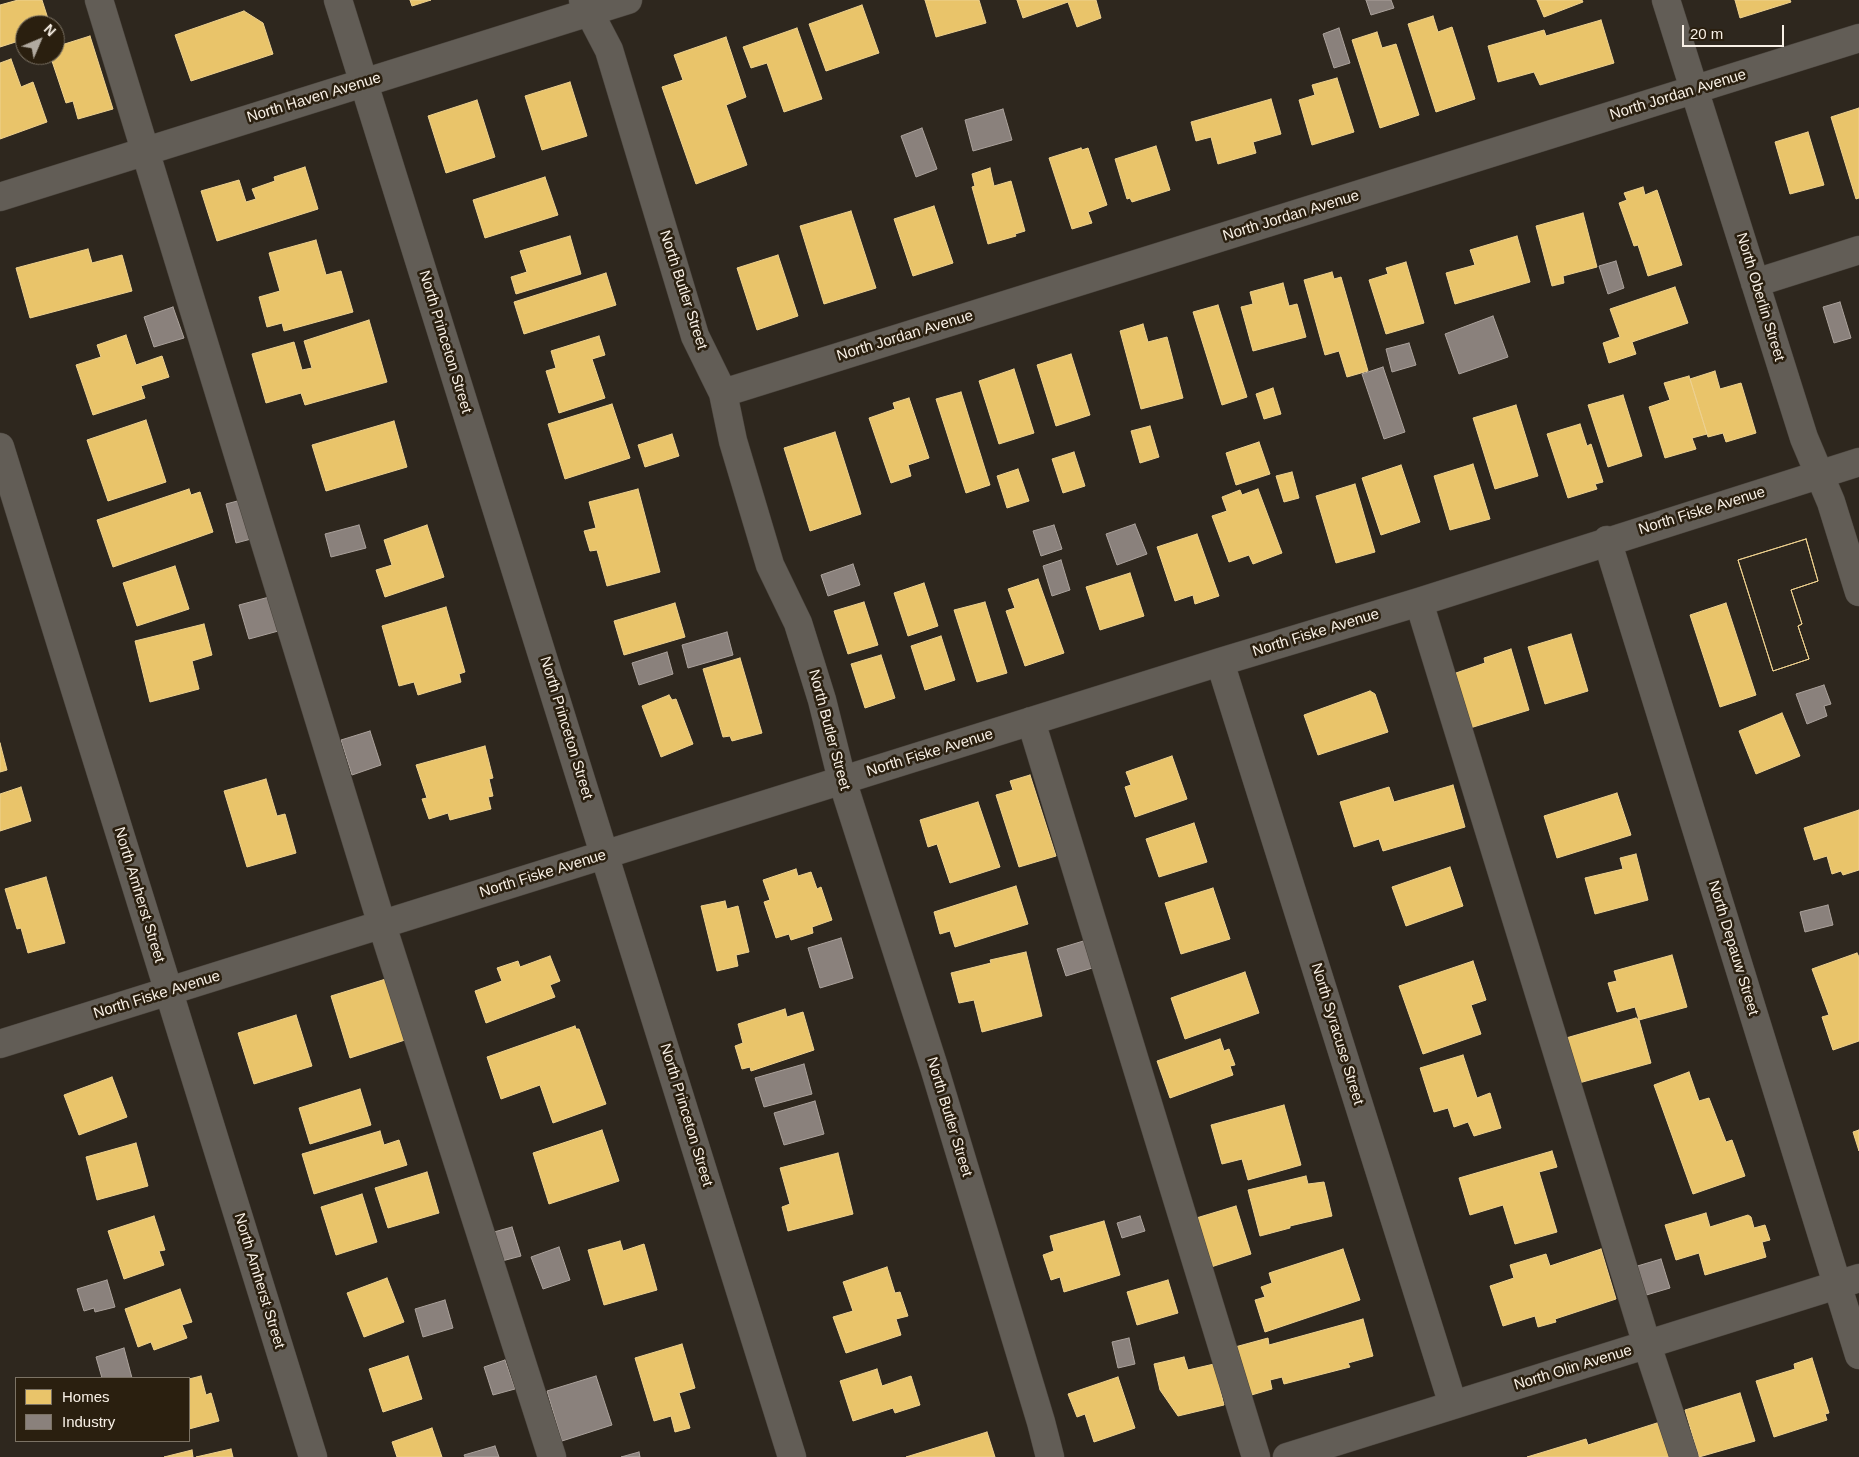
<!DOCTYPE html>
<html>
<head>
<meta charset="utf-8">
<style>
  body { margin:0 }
  #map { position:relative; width:1859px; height:1457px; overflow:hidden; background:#2e271e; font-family:Helvetica,sans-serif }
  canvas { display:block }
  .legend { position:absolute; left:15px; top:1377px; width:175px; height:65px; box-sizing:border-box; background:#2a1f0f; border:1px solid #7c7365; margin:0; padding:6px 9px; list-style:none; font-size:15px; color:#f8f0e6 }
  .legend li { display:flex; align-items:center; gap:10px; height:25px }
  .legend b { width:25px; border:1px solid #7c7365 }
  .north { position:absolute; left:15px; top:15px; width:50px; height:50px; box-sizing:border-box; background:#2a1f0f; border:1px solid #7c7365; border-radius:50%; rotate:45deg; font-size:14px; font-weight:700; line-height:20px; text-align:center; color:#f8f0e6 }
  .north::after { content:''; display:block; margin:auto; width:18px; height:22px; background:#b1aaa0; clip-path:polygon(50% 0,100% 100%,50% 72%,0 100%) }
  .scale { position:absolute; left:1682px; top:25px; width:102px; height:22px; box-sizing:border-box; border:2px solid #f8f0e6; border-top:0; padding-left:6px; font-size:15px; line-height:18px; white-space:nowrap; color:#f8f0e6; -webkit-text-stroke:4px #2a1f0f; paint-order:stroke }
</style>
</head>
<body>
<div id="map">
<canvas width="1859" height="1457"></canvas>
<ul class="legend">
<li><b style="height:14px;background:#e9c46a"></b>Homes</li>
<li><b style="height:14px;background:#8a817c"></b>Industry</li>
</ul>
<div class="north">N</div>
<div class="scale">20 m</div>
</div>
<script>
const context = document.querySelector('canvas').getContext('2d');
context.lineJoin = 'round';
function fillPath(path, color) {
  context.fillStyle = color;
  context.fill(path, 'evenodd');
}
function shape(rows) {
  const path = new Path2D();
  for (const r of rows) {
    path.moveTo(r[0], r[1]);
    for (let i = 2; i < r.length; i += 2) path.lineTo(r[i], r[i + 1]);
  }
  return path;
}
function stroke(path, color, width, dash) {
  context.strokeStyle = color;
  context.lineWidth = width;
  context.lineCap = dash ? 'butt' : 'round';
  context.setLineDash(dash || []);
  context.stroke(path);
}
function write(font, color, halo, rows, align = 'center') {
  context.font = font + ' Helvetica,sans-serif';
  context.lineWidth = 5;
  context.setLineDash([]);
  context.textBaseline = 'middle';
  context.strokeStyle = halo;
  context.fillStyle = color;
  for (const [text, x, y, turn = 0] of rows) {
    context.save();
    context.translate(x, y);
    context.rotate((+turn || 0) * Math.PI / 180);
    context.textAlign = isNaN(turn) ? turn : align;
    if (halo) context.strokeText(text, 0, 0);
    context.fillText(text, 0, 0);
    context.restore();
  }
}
const homes = shape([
  [18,0,42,0,50,25,25,25,25,39,0,47,0,5,18,0],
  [410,0,431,0,412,6,410,0],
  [925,0,979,0,986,23,936,37,925,0],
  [1017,0,1096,0,1101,18,1077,27,1068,2,1023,18,1017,0],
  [1537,0,1582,0,1583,2,1544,17,1537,0],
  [1735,0,1790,0,1791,2,1740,18,1735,0],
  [862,5,879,53,826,71,809,24,862,5],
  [244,11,263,23,273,54,191,81,175,35,244,11],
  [1433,16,1438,32,1452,27,1475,99,1436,112,1408,24,1433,16],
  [1601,20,1614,63,1540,85,1534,72,1498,82,1488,46,1544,30,1546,36,1601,20],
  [797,28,822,99,784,112,767,63,751,68,743,47,797,28],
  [1377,32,1382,48,1396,44,1419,115,1380,128,1352,40,1377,32],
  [90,36,113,109,78,119,73,101,66,103,50,55,55,55,55,47,90,36],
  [726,37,746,97,726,105,747,165,696,184,662,87,683,80,674,55,726,37],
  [11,59,21,87,33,82,47,122,0,139,0,63,11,59],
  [1337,78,1354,132,1312,145,1299,100,1315,95,1312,85,1337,78],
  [570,82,587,136,542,150,525,96,570,82],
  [1271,99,1281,134,1253,142,1256,153,1218,164,1211,137,1196,141,1191,122,1271,99],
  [477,100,495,157,446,173,428,116,477,100],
  [1859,108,1859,198,1856,199,1831,117,1859,108],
  [1808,132,1824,185,1790,194,1775,142,1808,132],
  [1156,146,1170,190,1132,202,1130,198,1127,199,1115,159,1156,146],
  [1081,148,1082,150,1088,148,1107,205,1088,212,1092,223,1072,229,1049,158,1081,148],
  [305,167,318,209,217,241,201,191,239,180,246,202,256,199,252,189,275,181,274,177,305,167],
  [990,168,994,186,1011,181,1025,231,1015,234,1016,236,988,244,972,187,975,186,972,174,990,168],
  [545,177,558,215,485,238,473,200,545,177],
  [1643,187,1645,195,1657,190,1682,265,1648,276,1638,245,1634,246,1619,203,1627,200,1624,193,1643,187],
  [934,206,953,263,913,276,894,219,934,206],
  [851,211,876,288,824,304,800,226,851,211],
  [1583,213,1597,267,1563,276,1564,283,1552,286,1536,226,1583,213],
  [570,236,581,274,516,294,511,277,527,272,520,251,570,236],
  [1517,236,1530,282,1455,304,1446,273,1475,265,1470,250,1517,236],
  [316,240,326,275,341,271,353,312,284,331,282,323,267,327,259,297,280,291,269,253,316,240],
  [88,249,92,263,122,255,132,291,30,318,16,268,88,249],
  [778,255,798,316,757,330,737,268,778,255],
  [1406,262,1424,323,1386,334,1369,280,1388,274,1386,268,1406,262],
  [1332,272,1334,279,1341,277,1368,371,1347,377,1339,351,1325,355,1304,280,1332,272],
  [606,273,616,305,524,334,514,302,606,273],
  [1283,283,1289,306,1297,304,1306,337,1253,351,1241,307,1253,304,1250,292,1283,283],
  [1675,287,1688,323,1632,342,1636,354,1609,363,1603,343,1620,337,1610,309,1675,287],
  [1218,305,1247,397,1222,405,1193,312,1218,305],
  [369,320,387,382,305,405,301,393,266,403,252,354,294,342,302,370,312,368,304,341,369,320],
  [1143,324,1148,342,1167,337,1183,398,1141,409,1120,331,1143,324],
  [126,335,136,365,162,356,169,377,141,386,145,398,93,415,76,365,101,357,97,345,126,335],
  [599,336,605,355,592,359,605,398,559,413,546,371,556,368,551,351,599,336],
  [1071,354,1090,415,1056,426,1037,365,1071,354],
  [1014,369,1034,433,999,444,979,381,1014,369],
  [1715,371,1720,389,1741,383,1756,433,1726,442,1723,433,1708,437,1690,379,1715,371],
  [1689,376,1707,434,1692,438,1696,449,1665,458,1649,407,1670,400,1664,383,1689,376],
  [1273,388,1281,414,1264,419,1256,394,1273,388],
  [961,392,990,485,966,493,936,399,961,392],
  [1623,395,1642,456,1608,467,1588,405,1623,395],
  [909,398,929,458,908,465,911,476,891,483,869,418,895,409,893,403,909,398],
  [612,404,630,458,565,479,548,424,612,404],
  [1516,405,1538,476,1495,489,1473,418,1516,405],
  [146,420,166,482,108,501,87,440,146,420],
  [394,421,407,467,326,491,312,445,394,421],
  [1580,424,1587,446,1591,444,1603,482,1595,484,1597,489,1568,498,1547,434,1580,424],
  [1150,426,1159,457,1140,463,1131,431,1150,426],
  [835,432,861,514,810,531,784,448,835,432],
  [672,434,679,456,645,467,638,445,672,434],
  [1259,442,1270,474,1236,485,1226,453,1259,442],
  [1074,452,1085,486,1063,493,1052,459,1074,452],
  [1473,464,1490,519,1450,530,1434,476,1473,464],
  [1401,465,1420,522,1381,535,1362,478,1401,465],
  [1018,469,1029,501,1007,508,997,476,1018,469],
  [1292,472,1299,498,1284,502,1276,476,1292,472],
  [1355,484,1375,552,1336,563,1316,496,1355,484],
  [189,489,191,495,200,492,213,532,113,567,97,520,189,489],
  [638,489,660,572,607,586,597,550,590,551,584,531,596,528,589,502,638,489],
  [1258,489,1282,553,1253,564,1249,555,1229,562,1212,516,1227,511,1222,497,1240,490,1242,495,1258,489],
  [427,525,444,577,385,597,376,570,392,565,384,540,427,525],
  [1197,534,1219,596,1195,604,1193,595,1175,601,1157,547,1197,534],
  [1806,539,1818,581,1791,590,1802,624,1798,626,1809,659,1773,671,1738,560,1806,539],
  [1806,539,1818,581,1791,590,1802,624,1798,626,1809,659,1773,671,1738,560,1806,539],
  [175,566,189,609,137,626,123,583,175,566],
  [1130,573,1144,616,1100,630,1086,587,1130,573],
  [1038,579,1064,653,1025,666,1006,611,1015,608,1008,589,1038,579],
  [924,583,938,626,908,636,894,593,924,583],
  [864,602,878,645,848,654,834,611,864,602],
  [985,602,1007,673,977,682,954,610,985,602],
  [675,603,685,637,624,655,614,621,675,603],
  [1726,603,1756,695,1720,707,1690,615,1726,603],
  [446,607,465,672,459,674,461,682,418,695,414,682,399,686,382,626,446,607],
  [204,624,212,655,192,661,199,689,150,702,135,641,204,624],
  [1571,634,1588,691,1545,704,1528,647,1571,634],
  [941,636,955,680,925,690,911,646,941,636],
  [1511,649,1529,710,1470,728,1453,674,1485,663,1484,658,1511,649],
  [881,655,895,698,865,708,851,664,881,655],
  [740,658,762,733,732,741,730,736,723,737,703,669,740,658],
  [1370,691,1375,694,1388,732,1318,755,1304,715,1370,691],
  [669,695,672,700,676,699,693,744,661,757,642,706,669,695],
  [1782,713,1800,756,1756,774,1739,731,1782,713],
  [0,743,7,770,0,772,0,743],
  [485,746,493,778,489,779,493,796,488,797,491,809,450,820,448,813,429,819,422,799,427,798,416,765,485,746],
  [1172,756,1187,799,1135,817,1125,787,1131,785,1126,772,1172,756],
  [1030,775,1056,856,1019,867,996,795,1013,790,1010,781,1030,775],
  [266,779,277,816,285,814,296,853,247,867,224,791,266,779],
  [1453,785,1465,827,1383,851,1379,839,1354,847,1340,802,1389,787,1394,802,1453,785],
  [21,787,31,821,0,831,0,794,21,787],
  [1617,793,1631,835,1557,858,1544,816,1617,793],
  [978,802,1000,867,950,883,937,844,928,847,920,820,978,802],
  [1859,810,1859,870,1843,875,1841,871,1832,874,1827,856,1814,860,1804,828,1859,810],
  [1194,823,1207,862,1159,877,1146,839,1194,823],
  [1636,854,1648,900,1595,914,1585,878,1623,869,1620,858,1636,854],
  [1450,867,1463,906,1406,926,1392,887,1450,867],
  [796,869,798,876,811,872,817,889,821,887,832,920,812,927,813,933,791,940,789,934,776,938,764,902,770,900,763,880,796,869],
  [46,877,65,943,28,953,21,928,17,929,5,889,46,877],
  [1016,886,1028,924,955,947,950,931,940,934,934,912,1016,886],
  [1213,888,1230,939,1181,954,1165,903,1213,888],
  [725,901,727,909,738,906,749,952,736,955,738,966,717,971,701,906,725,901],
  [1026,952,1042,1016,982,1032,974,1000,959,1003,951,973,991,963,990,960,1026,952],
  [1857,953,1859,957,1859,1041,1833,1050,1822,1017,1829,1015,1812,969,1857,953],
  [1672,955,1687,1007,1639,1020,1635,1007,1617,1012,1608,983,1617,981,1614,971,1672,955],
  [550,956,560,981,550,985,555,997,486,1023,475,991,502,981,497,968,518,961,520,967,550,956],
  [1473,961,1486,1000,1471,1005,1481,1034,1423,1054,1399,986,1473,961],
  [1245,972,1259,1013,1185,1039,1171,998,1245,972],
  [389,978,408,1039,350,1058,331,996,389,978],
  [785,1009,787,1017,803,1012,814,1050,751,1071,750,1067,742,1069,735,1046,743,1043,738,1024,785,1009],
  [296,1015,312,1066,254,1084,238,1033,296,1015],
  [1636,1018,1639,1020,1651,1063,1579,1083,1566,1038,1636,1018],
  [575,1026,576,1029,579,1029,606,1104,553,1123,540,1085,501,1099,487,1057,575,1026],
  [1220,1039,1224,1051,1229,1049,1235,1065,1230,1066,1233,1075,1170,1098,1157,1061,1220,1039],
  [1463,1055,1477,1098,1490,1093,1501,1128,1474,1136,1468,1122,1454,1127,1448,1108,1434,1112,1420,1068,1463,1055],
  [1689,1072,1699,1101,1709,1098,1726,1142,1732,1140,1745,1176,1693,1194,1654,1085,1689,1072],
  [112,1077,127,1117,79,1135,64,1095,112,1077],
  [360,1089,371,1125,310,1144,299,1108,360,1089],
  [1284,1105,1301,1165,1248,1180,1242,1159,1222,1164,1211,1125,1284,1105],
  [602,1130,619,1181,549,1204,533,1153,602,1130],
  [1859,1130,1859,1151,1853,1132,1859,1130],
  [380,1131,384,1145,399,1140,407,1165,314,1194,302,1154,380,1131],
  [136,1143,148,1186,97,1200,86,1157,136,1143],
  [1552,1151,1557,1167,1539,1172,1557,1232,1515,1244,1503,1205,1470,1215,1459,1178,1552,1151],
  [838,1153,853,1214,788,1231,782,1207,790,1204,780,1168,838,1153],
  [427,1172,439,1213,388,1228,375,1188,427,1172],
  [1306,1176,1308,1184,1324,1182,1332,1216,1290,1226,1290,1228,1260,1236,1248,1190,1306,1176],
  [362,1194,377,1242,336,1255,321,1207,362,1194],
  [1236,1206,1251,1254,1208,1268,1193,1219,1236,1206],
  [1706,1213,1710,1227,1748,1215,1751,1217,1754,1228,1765,1225,1770,1240,1762,1242,1766,1257,1705,1275,1699,1253,1676,1260,1665,1225,1706,1213],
  [154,1216,165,1250,159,1251,164,1265,124,1279,108,1231,154,1216],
  [1104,1221,1120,1275,1064,1292,1060,1277,1051,1280,1043,1255,1054,1251,1050,1236,1104,1221],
  [620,1241,623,1251,644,1244,657,1290,604,1305,588,1250,620,1241],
  [1343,1249,1360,1300,1265,1332,1255,1300,1265,1297,1261,1287,1272,1283,1269,1273,1343,1249],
  [1601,1249,1616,1299,1555,1319,1556,1322,1538,1327,1535,1316,1503,1326,1490,1286,1514,1278,1510,1265,1546,1254,1550,1266,1601,1249],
  [887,1267,895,1293,900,1292,908,1316,896,1319,901,1335,846,1353,833,1317,853,1311,843,1282,887,1267],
  [387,1278,404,1322,364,1337,347,1293,387,1278],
  [1168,1280,1178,1313,1137,1325,1127,1292,1168,1280],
  [180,1289,192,1322,182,1325,187,1338,154,1350,151,1342,138,1347,125,1309,180,1289],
  [1363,1319,1373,1356,1348,1363,1350,1367,1284,1384,1282,1377,1270,1380,1272,1389,1248,1396,1235,1347,1268,1338,1269,1345,1363,1319],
  [682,1344,695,1388,679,1393,690,1428,675,1432,671,1416,654,1421,635,1358,682,1344],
  [408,1356,422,1399,383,1412,369,1369,408,1356],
  [1184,1357,1188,1370,1214,1364,1224,1405,1178,1416,1160,1390,1154,1364,1184,1357],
  [1812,1358,1829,1413,1825,1414,1827,1420,1774,1437,1756,1381,1795,1369,1794,1364,1812,1358],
  [877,1369,882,1386,911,1376,920,1405,895,1413,893,1408,853,1421,840,1381,877,1369],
  [201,1376,206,1395,211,1393,219,1421,189,1429,189,1379,201,1376],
  [1118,1377,1135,1428,1094,1442,1085,1414,1077,1417,1068,1394,1118,1377],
  [1740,1393,1755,1441,1699,1457,1685,1410,1740,1393],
  [1660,1422,1671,1457,1527,1457,1586,1439,1588,1445,1660,1422],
  [432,1428,442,1457,397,1457,392,1442,432,1428],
  [987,1432,995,1457,906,1457,987,1432],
  [231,1449,233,1457,196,1457,231,1449],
  [192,1450,193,1457,164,1457,192,1450]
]);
fillPath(homes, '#e9c46a');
stroke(homes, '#eed18f', 1);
const industry = shape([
  [1366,0,1391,0,1394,8,1371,15,1366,0],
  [1339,28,1350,63,1334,68,1323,34,1339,28],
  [1003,109,1012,140,973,151,965,120,1003,109],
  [922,128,937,169,916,177,901,136,922,128],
  [1616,261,1624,288,1608,294,1599,266,1616,261],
  [1840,302,1851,338,1834,343,1823,307,1840,302],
  [173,307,184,338,154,347,144,317,173,307],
  [1493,316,1508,357,1459,374,1445,334,1493,316],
  [1409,343,1416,365,1392,372,1386,349,1409,343],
  [1383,367,1405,432,1384,439,1362,374,1383,367],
  [245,499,255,538,236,543,226,504,245,499],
  [1135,524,1147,554,1117,565,1106,534,1135,524],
  [359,525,366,548,331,557,325,534,359,525],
  [1054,525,1062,549,1041,556,1033,531,1054,525],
  [1061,560,1070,590,1052,596,1043,566,1061,560],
  [853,564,860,585,828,596,821,575,853,564],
  [273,596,282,630,249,639,239,605,273,596],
  [727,632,733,655,688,668,682,645,727,632],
  [667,652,673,674,639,685,632,663,667,652],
  [1824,685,1831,704,1824,706,1827,716,1807,724,1796,694,1824,685],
  [370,731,381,765,352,775,341,740,370,731],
  [1828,905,1833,925,1805,932,1800,912,1828,905],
  [841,938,853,978,820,988,808,948,841,938],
  [1090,939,1099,966,1066,976,1057,949,1090,939],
  [804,1064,812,1094,764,1107,755,1078,804,1064],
  [815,1101,824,1134,784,1145,774,1113,815,1101],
  [1140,1216,1145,1231,1122,1238,1117,1223,1140,1216],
  [512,1227,521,1256,502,1261,494,1232,512,1227],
  [559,1247,570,1280,543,1289,531,1257,559,1247],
  [1661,1259,1670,1288,1643,1296,1634,1267,1661,1259],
  [107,1280,115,1307,95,1312,94,1308,84,1311,77,1289,107,1280],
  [445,1300,453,1328,423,1337,415,1309,445,1300],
  [1129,1338,1135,1364,1118,1368,1112,1342,1129,1338],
  [124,1348,132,1378,102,1378,96,1357,124,1348],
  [505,1360,515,1389,493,1395,484,1367,505,1360],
  [596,1376,612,1425,562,1441,547,1391,596,1376],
  [495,1446,499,1457,465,1457,464,1455,495,1446],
  [639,1452,640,1457,621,1457,639,1452]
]);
fillPath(industry, '#8a817c');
stroke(industry, '#aba29c', 1);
const minor = shape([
  [99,0,382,925,552,1457],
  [338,0,792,1457],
  [583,0,609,50,695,336,723,393,733,441,770,565,798,623,822,700,842,780,934,1067,1041,1422,1050,1457],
  [1666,0,1804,438,1831,502,1859,592],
  [0,197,628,0],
  [1755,283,1859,250],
  [723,393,1859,38],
  [0,447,313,1457],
  [1607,540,1859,1355],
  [1419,602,1647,1345,1684,1457],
  [1220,662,1453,1405],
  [1031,721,1256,1457],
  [0,1044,1220,662,1419,602,1859,462],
  [1287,1457,1859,1278]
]);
stroke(minor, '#4b453e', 29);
stroke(minor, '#625d56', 28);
write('15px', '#f8f0e6', '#2a1f0f', [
  ["North Jordan Avenue",1678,95,-17],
  ["North Haven Avenue",314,98,-17],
  ["North Jordan Avenue",1291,216,-17],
  ["North Butler Street",683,290,72],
  ["North Oberlin Street",1760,297,73],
  ["North Jordan Avenue",905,336,-17],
  ["North Princeton Street",445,342,73],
  ["North Fiske Avenue",1702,511,-17],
  ["North Fiske Avenue",1316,633,-17],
  ["North Princeton Street",566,728,73],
  ["North Butler Street",829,730,75],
  ["North Fiske Avenue",930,753,-17],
  ["North Fiske Avenue",543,874,-17],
  ["North Amherst Street",139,895,73],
  ["North Depauw Street",1733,948,73],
  ["North Fiske Avenue",157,995,-17],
  ["North Syracuse Street",1337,1034,73],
  ["North Princeton Street",686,1115,73],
  ["North Butler Street",949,1117,73],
  ["North Amherst Street",259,1281,73],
  ["North Olin Avenue",1573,1368,-17]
]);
</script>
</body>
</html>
